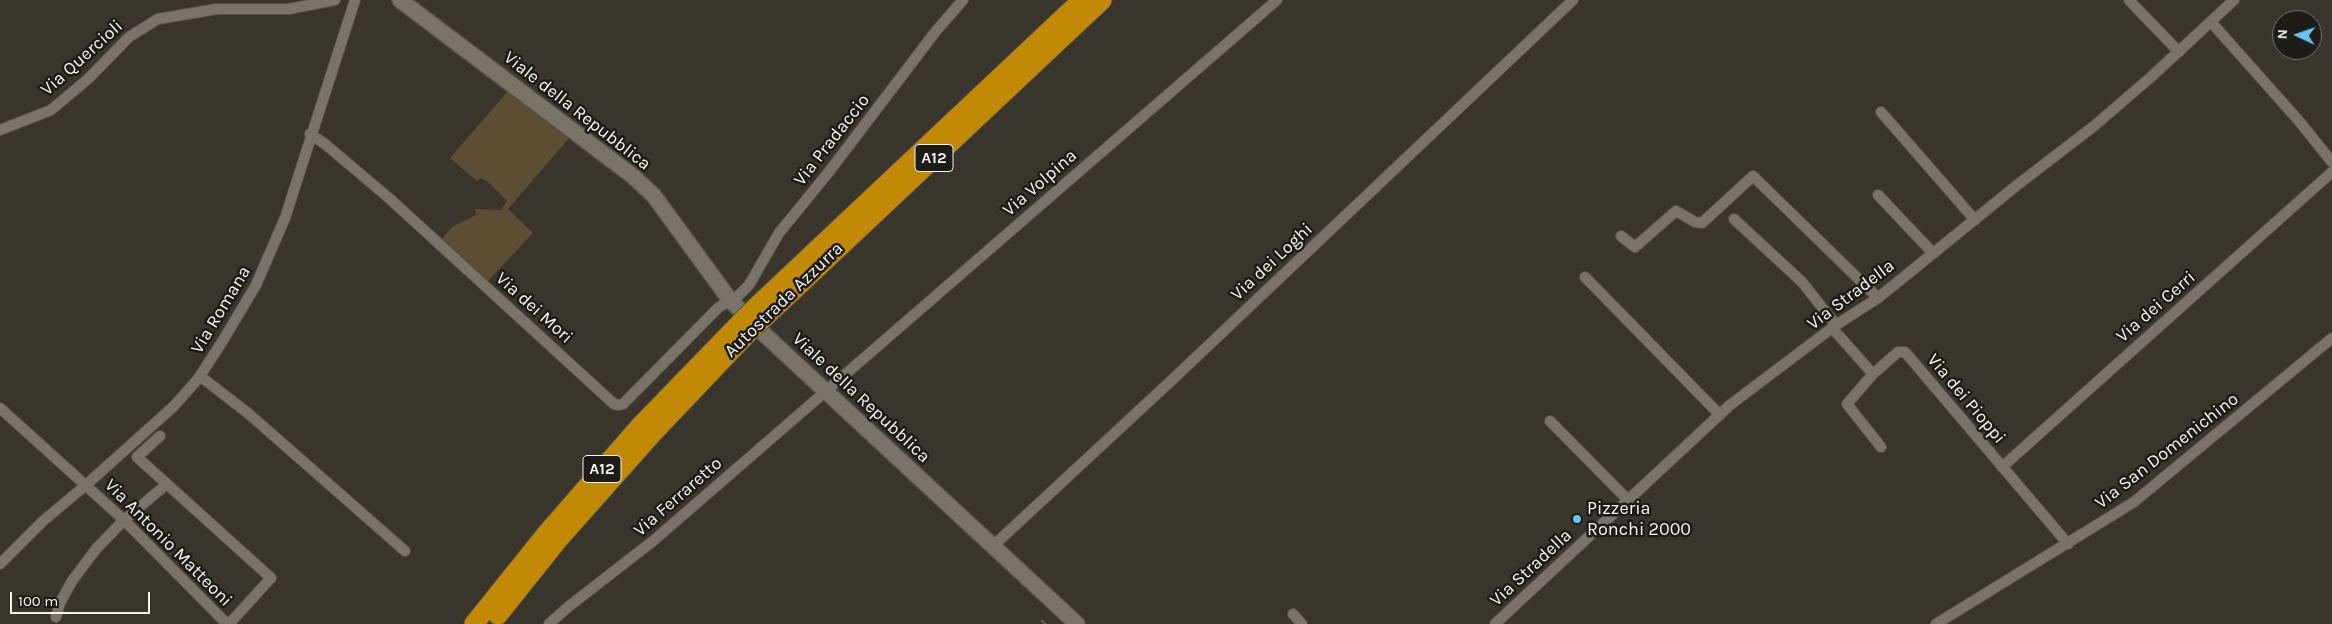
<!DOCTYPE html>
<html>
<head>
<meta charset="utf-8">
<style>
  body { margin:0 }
  #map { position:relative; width:2332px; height:624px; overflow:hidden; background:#39342c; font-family:Karla,sans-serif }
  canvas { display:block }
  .north { position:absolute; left:2272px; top:10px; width:50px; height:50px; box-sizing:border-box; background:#1e1c18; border:1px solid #74726d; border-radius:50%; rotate:273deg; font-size:14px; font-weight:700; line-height:20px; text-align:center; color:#f5f2ed }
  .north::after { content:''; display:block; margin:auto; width:18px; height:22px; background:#65c5ee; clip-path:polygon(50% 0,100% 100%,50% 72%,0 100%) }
  .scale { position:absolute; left:10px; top:592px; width:140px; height:22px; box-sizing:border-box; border:2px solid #f5f2ed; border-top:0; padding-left:6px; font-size:15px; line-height:18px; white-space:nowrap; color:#f5f2ed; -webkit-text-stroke:4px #1e1c18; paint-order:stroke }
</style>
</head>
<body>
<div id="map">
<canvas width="2332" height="624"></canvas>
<div class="north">N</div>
<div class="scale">100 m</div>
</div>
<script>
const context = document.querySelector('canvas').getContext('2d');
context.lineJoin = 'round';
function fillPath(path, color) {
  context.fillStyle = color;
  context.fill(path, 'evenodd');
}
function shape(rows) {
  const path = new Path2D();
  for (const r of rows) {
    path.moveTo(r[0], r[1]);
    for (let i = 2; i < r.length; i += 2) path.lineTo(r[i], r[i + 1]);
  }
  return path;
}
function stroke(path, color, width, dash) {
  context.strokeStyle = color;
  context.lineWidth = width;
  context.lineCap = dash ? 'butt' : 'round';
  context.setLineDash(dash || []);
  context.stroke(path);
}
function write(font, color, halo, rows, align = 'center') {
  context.font = font + ' Karla,sans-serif';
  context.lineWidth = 5;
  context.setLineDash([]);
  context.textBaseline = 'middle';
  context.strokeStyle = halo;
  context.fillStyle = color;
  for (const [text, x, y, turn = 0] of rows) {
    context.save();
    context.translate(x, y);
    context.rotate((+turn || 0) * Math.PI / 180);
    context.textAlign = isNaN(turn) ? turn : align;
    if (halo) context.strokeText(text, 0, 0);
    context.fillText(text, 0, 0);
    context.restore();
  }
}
fillPath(shape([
  [509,90,571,136,508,209,533,233,488,281,442,239,452,227,476,215,475,209,501,210,507,201,489,183,481,178,477,181,450,158]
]), '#5d4d33');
stroke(shape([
  [1042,621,1045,624]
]), '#615849', 2.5);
const street = shape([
  [2129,0,2179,52],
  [2211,22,2299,121,2332,162],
  [1881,112,1975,220],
  [0,130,51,110,88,79,129,37,158,19,217,9,289,9,335,0],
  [310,134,325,144,390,199,614,404,619,405,623,404,719,307,737,297,749,285,779,233,828,173,936,31,963,0],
  [1878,195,1933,253],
  [1734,219,1802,282,1836,325],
  [1621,236,1635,247,1676,211,1695,222,1702,223,1753,176,1878,298],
  [1585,277,1720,415],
  [1833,329,1873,374,1898,352,1905,352,2068,544],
  [1873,374,1847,404,1881,447],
  [200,376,249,414,405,551],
  [0,408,124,520,227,624],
  [1550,421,1628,500],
  [160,436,137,457,271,578,229,624],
  [2002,467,2332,172],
  [993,546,1173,379,1573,0],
  [0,564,43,521,86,485,174,406,198,379,222,342,256,285,285,218,355,0],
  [1293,614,1302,624],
  [56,617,60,603,72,581,96,549,124,520,167,484],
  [549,624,568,607,653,541,1277,0],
  [1495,624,1730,405,1836,325,1878,298,2016,186,2094,126,2151,77,2234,0],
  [1936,624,2134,502,2332,338]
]);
const secondary = shape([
  [400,0,634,177,654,196,730,300,764,334,1077,624]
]);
const highway = shape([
  [755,308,1082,0],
  [766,316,1102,0],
  [498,615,557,541,652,434,747,334],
  [474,624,547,533,641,425,740,323]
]);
stroke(street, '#57534c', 12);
stroke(secondary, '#57534c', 18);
stroke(highway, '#57534c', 21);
stroke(street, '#79736a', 10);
stroke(secondary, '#79736a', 15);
stroke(highway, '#c28904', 19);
const highwayBridge = shape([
  [740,323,755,308],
  [747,334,766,316]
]);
stroke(highwayBridge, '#57534c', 21, []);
stroke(highwayBridge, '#c28904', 19);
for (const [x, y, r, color] of [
  [1577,519,5,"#65c5ee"]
]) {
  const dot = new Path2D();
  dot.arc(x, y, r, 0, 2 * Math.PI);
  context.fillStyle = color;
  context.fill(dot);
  stroke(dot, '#1e1c18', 2);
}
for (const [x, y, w] of [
  [934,158,38],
  [602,469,38]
]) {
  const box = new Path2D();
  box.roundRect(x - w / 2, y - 13.5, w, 27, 4);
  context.fillStyle = '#1e1c18';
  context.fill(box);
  stroke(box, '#f5f2ed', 1);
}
write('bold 16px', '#f5f2ed', null, [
  ["A12",934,158],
  ["A12",602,469]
]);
write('18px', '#f5f2ed', '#1e1c18', [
  ["Via Quercioli",82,58,-42],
  ["Viale della Repubblica",577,111,38],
  ["Via Pradaccio",832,140,-52],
  ["Via Volpina",1040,183,-41],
  ["Via dei Loghi",1272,262,-43],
  ["Via Stradella",1851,295,-37],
  ["Autostrada Azzurra",784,300,-44],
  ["Via dei Cerri",2156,307,-41],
  ["Via dei Mori",534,308,42],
  ["Via Romana",221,310,-59],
  ["Viale della Repubblica",861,398,43],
  ["Via dei Pioppi",1966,399,50],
  ["Via San Domenichino",2167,451,-38],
  ["Via Ferraretto",678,497,-41],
  ["Via Antonio Matteoni",168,543,45],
  ["Via Stradella",1531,568,-43]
]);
write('18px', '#f5f2ed', '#1e1c18', [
  ["Pizzeria",1587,509],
  ["Ronchi 2000",1587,530]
], 'left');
</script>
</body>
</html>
